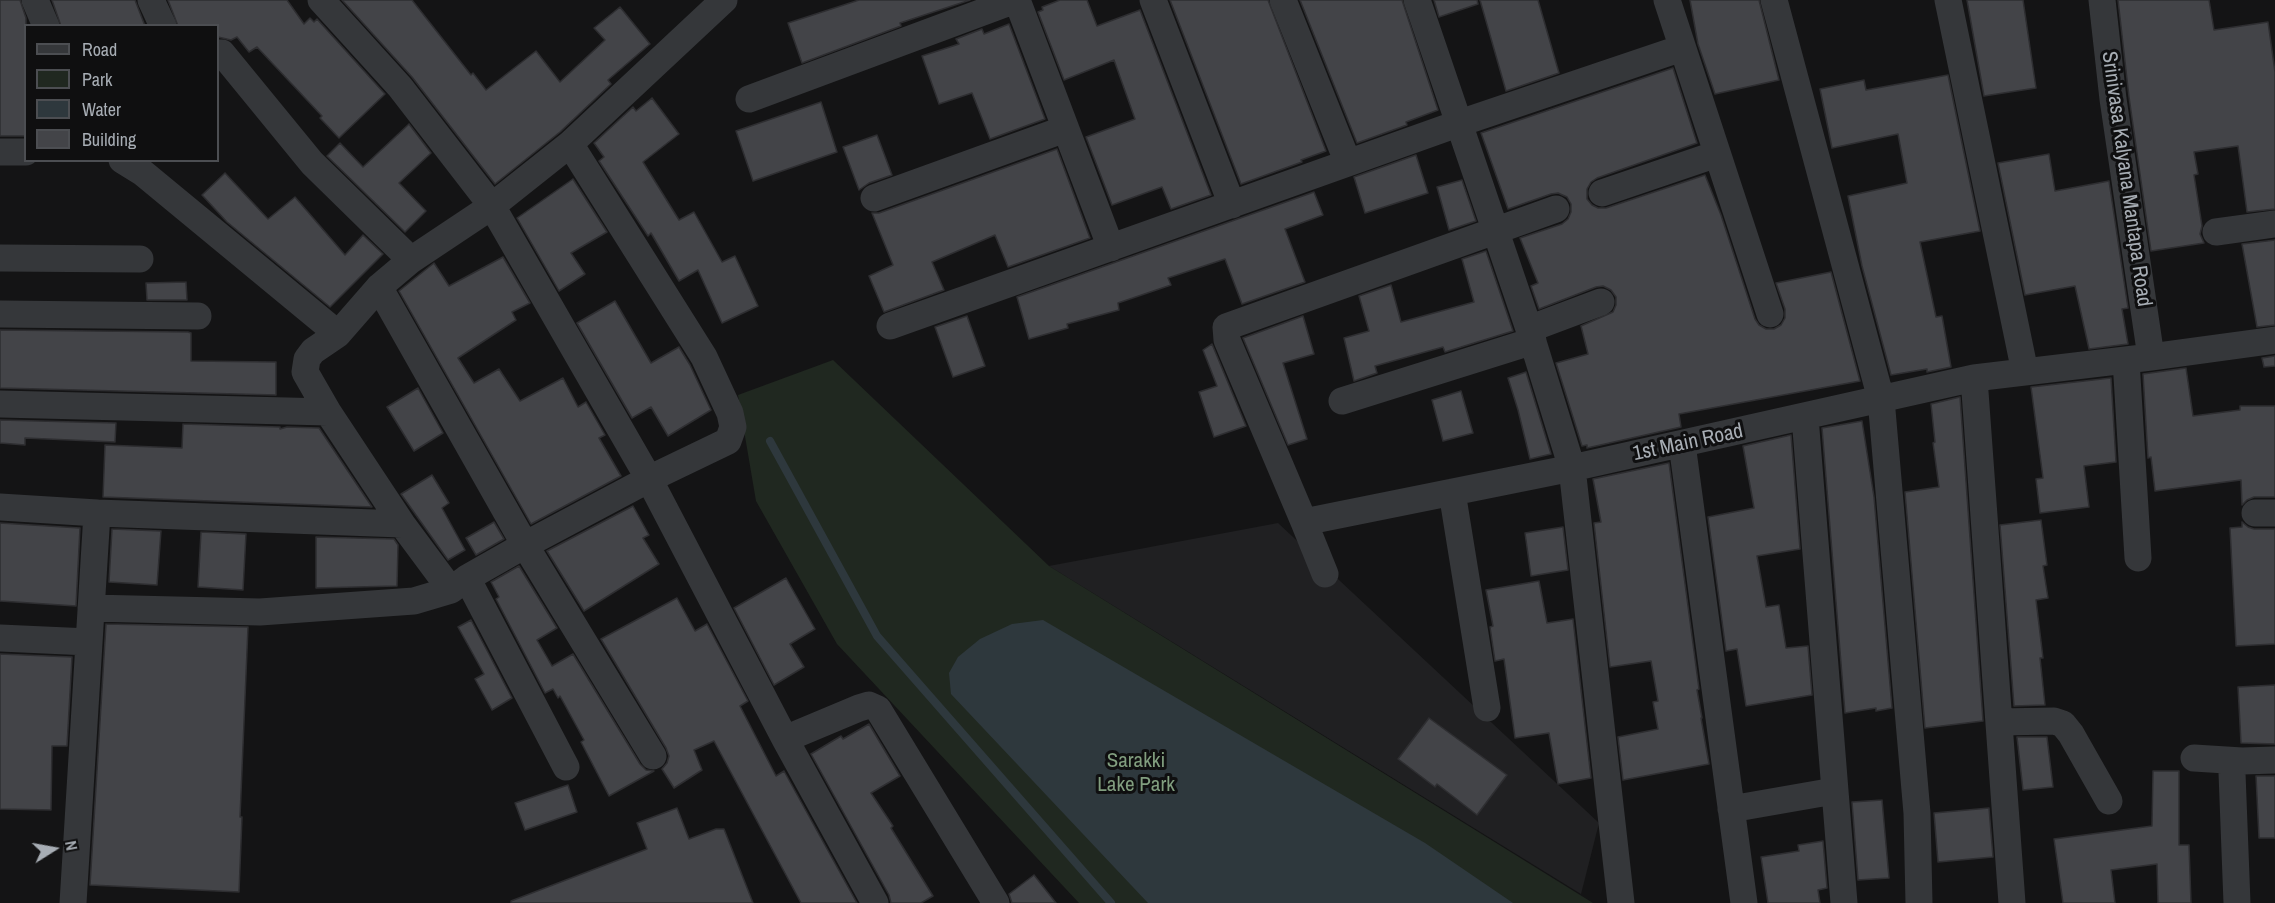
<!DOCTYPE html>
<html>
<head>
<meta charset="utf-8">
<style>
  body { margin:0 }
  #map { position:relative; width:2275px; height:903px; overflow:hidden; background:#141415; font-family:"Archivo Narrow",sans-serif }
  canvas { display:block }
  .legend { position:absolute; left:24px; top:24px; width:195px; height:138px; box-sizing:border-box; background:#0f0f10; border:2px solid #4c4e52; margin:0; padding:8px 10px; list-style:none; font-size:18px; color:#a7adb4 }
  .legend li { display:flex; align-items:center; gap:12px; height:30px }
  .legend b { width:30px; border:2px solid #4c4e52 }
  .north { position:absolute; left:24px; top:819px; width:60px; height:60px; -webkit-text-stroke:4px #0f0f10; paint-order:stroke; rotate:79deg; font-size:16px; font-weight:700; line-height:24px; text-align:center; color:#a7adb4 }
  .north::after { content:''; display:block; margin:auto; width:21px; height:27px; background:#a7adb4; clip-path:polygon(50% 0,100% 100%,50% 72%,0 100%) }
</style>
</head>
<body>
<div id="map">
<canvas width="2275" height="903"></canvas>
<ul class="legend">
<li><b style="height:8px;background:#35373a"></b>Road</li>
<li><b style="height:16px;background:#202820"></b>Park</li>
<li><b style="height:16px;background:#2e383d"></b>Water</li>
<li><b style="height:16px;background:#434448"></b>Building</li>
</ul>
<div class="north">N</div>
</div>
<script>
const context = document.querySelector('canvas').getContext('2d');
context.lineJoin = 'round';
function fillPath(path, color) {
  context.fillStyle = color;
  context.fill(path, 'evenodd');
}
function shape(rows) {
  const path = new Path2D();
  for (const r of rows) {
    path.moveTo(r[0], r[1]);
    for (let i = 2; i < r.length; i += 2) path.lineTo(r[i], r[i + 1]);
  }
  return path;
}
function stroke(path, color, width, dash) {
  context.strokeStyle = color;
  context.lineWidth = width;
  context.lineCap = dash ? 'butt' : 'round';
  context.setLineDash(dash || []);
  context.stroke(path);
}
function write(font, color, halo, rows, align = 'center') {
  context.font = font + ' "Archivo Narrow",sans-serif';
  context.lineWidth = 6;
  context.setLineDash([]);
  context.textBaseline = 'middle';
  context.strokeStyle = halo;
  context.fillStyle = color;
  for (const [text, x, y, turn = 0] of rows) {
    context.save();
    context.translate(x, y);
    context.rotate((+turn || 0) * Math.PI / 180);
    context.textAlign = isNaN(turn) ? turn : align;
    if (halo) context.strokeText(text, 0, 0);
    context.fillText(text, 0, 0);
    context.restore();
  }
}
fillPath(shape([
  [1278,523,1599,823,1581,894,1049,566]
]), '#202022');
fillPath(shape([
  [833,360,1049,566,1593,903,1079,903,837,644,756,501,738,395]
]), '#202820');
fillPath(shape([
  [1043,620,1425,843,1513,903,1148,903,951,694,949,673,958,657,980,639,1012,624]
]), '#2e383d');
stroke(shape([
  [770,441,877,636,1111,903]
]), '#2e383d', 8);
const building = shape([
  [0,0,20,0,26,18,25,136,0,136,0,0],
  [52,0,135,0,145,26,61,26,52,0],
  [168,0,287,0,304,24,310,18,314,22,317,19,385,94,339,138,320,118,322,116,257,47,249,52,237,37,231,40,218,37,218,26,178,26,168,0],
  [342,0,412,0,471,75,473,73,486,90,536,51,560,82,605,40,594,28,620,7,650,44,608,80,611,84,560,132,495,184,412,77,342,0],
  [859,0,970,0,900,23,901,26,802,63,788,23,859,0],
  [1060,0,1087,0,1097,26,1140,10,1211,195,1171,209,1162,187,1112,205,1086,137,1135,119,1114,60,1064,80,1038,12,1043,10,1042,7,1060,0],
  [1170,0,1268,0,1326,151,1301,160,1302,162,1241,184,1170,0],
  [1300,0,1402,0,1438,110,1406,122,1407,125,1357,143,1300,0],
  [1434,0,1477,0,1478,4,1439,17,1434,0],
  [1480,0,1538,0,1559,73,1506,91,1480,0],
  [1690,0,1759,0,1779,80,1715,94,1698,44,1690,0],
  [1967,0,2023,0,2036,88,1984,96,1967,0],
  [2118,0,2209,0,2214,30,2268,22,2275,72,2275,209,2247,212,2238,146,2194,152,2198,174,2194,175,2202,226,2200,234,2204,243,2151,251,2129,97,2118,0],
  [1009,24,1045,119,990,139,972,93,939,104,922,56,959,44,956,39,982,29,984,34,1009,24],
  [1673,68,1697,143,1597,178,1591,182,1587,189,1587,199,1592,205,1598,208,1606,208,1705,175,1721,215,1755,319,1759,325,1766,329,1774,329,1781,325,1785,318,1785,309,1776,283,1831,272,1860,381,1679,414,1681,427,1587,448,1587,445,1582,446,1556,363,1588,354,1581,326,1613,312,1616,305,1616,297,1611,290,1603,286,1596,287,1539,309,1531,286,1538,283,1520,238,1562,224,1568,219,1571,212,1571,204,1567,197,1558,193,1551,194,1508,209,1481,133,1673,68],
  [1948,75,1980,231,1920,242,1936,317,1942,316,1951,367,1927,372,1927,369,1891,375,1862,266,1848,196,1907,183,1898,134,1832,148,1820,89,1864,80,1866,90,1948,75],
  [652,98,679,134,643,162,679,220,694,212,722,262,735,256,758,306,722,323,698,270,679,281,651,233,648,236,599,161,604,157,594,143,633,107,636,111,652,98],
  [821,102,837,152,753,181,736,131,821,102],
  [409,124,431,153,399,183,426,211,405,232,327,156,340,143,363,167,409,124],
  [877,135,892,175,869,183,859,190,843,147,877,135],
  [1057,149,1090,238,1008,267,995,235,932,262,944,290,884,312,869,276,893,265,872,213,879,213,1057,149],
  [2049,154,2055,191,2109,181,2128,308,2122,309,2128,344,2089,349,2075,286,2025,295,1998,163,2049,154],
  [1416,155,1428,193,1365,213,1354,177,1416,155],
  [225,173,268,219,295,197,345,255,363,235,383,254,330,307,227,222,202,195,225,173],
  [573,179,607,232,571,253,585,274,559,291,517,218,573,179],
  [1462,180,1476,221,1449,230,1437,187,1462,180],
  [1314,192,1323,215,1285,229,1305,282,1242,304,1225,259,1168,278,1171,285,1118,303,1119,310,1067,324,1068,328,1029,339,1017,297,1314,192],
  [2275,240,2275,325,2257,327,2242,244,2275,240],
  [1486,251,1513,331,1445,352,1443,347,1375,366,1377,373,1354,381,1344,338,1369,331,1359,296,1391,285,1401,322,1474,302,1462,259,1486,251],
  [503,257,530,303,512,312,516,320,458,358,474,383,499,369,520,401,563,378,578,407,586,402,605,435,599,438,621,476,531,524,399,291,434,263,449,286,503,257],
  [186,282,187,300,147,300,146,283,186,282],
  [615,301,651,363,679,347,690,365,711,410,668,436,651,407,632,418,577,323,615,301],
  [967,316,985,366,953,377,935,327,967,316],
  [1303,316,1314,354,1283,363,1307,439,1288,445,1243,338,1303,316],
  [0,330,188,332,191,333,191,361,276,362,276,395,0,388,0,330],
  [1212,344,1246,426,1214,437,1199,392,1217,386,1203,350,1212,344],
  [2275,356,2275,366,2264,367,2262,358,2275,356],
  [2186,368,2193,416,2240,410,2240,406,2275,406,2275,497,2254,497,2247,500,2242,505,2241,480,2155,491,2151,457,2148,458,2143,374,2186,368],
  [1526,372,1551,454,1530,459,1518,410,1508,378,1526,372],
  [2111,378,2116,462,2084,466,2089,507,2040,513,2036,479,2043,478,2031,387,2111,378],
  [418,388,443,433,414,451,387,407,418,388],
  [1461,391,1473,433,1443,441,1432,400,1461,391],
  [1960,397,1983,721,1925,728,1905,492,1939,487,1933,443,1935,442,1931,404,1960,397],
  [0,420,116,423,115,442,25,438,25,445,0,443,0,420],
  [1862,421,1874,497,1892,708,1876,711,1876,708,1845,713,1822,428,1862,421],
  [183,424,280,427,280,429,287,427,319,428,372,507,103,497,105,445,182,448,183,424],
  [1791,435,1800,549,1757,556,1766,607,1779,605,1786,648,1808,646,1812,695,1746,706,1737,649,1726,651,1708,517,1754,508,1743,446,1791,435],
  [1669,463,1699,689,1697,690,1702,718,1701,718,1709,764,1623,780,1618,737,1658,729,1653,702,1658,701,1651,661,1610,667,1594,523,1601,522,1593,479,1669,463],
  [432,475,449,503,442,508,465,550,448,560,401,494,432,475],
  [633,506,649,535,643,538,659,564,584,611,547,551,633,506],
  [2041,520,2047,565,2043,566,2048,598,2036,600,2043,658,2040,658,2045,705,2014,706,2000,525,2041,520],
  [494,522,504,539,476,555,466,538,494,522],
  [2242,522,2248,527,2254,529,2275,529,2275,644,2236,646,2230,528,2242,527,2242,522],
  [0,523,80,528,76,606,0,601,0,523],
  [1563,527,1568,570,1531,576,1525,533,1563,527],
  [112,529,161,531,157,585,109,582,112,529],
  [201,532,246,534,243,590,198,587,201,532],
  [316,537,394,539,398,545,397,586,316,588,316,537],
  [519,566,557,628,537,640,552,666,573,654,640,764,646,770,654,771,609,796,581,742,584,740,560,696,558,698,553,689,545,693,496,599,499,597,491,582,519,566],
  [786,578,815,629,790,644,804,667,774,685,734,608,786,578],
  [1539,581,1547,623,1573,619,1591,778,1558,784,1549,733,1515,738,1504,659,1495,661,1490,627,1493,626,1486,590,1539,581],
  [677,598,695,631,707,624,748,701,740,706,776,776,784,771,857,903,801,903,714,741,694,750,702,770,674,788,662,769,667,763,669,756,666,748,601,639,677,598],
  [471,620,512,698,492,710,475,679,484,674,458,627,471,620],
  [106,624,248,627,240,817,242,817,239,892,90,885,106,624],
  [0,654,72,657,67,746,52,746,51,810,0,809,0,654],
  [2275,685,2275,744,2241,743,2238,687,2275,685],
  [1429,718,1507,775,1477,815,1437,784,1435,787,1398,759,1429,718],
  [869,724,900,776,871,793,893,826,891,828,933,896,921,903,891,903,889,895,811,754,841,736,843,739,869,724],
  [2017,737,2047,737,2053,787,2023,790,2017,737],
  [2153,771,2179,771,2179,845,2189,845,2191,903,2158,903,2157,864,2111,870,2115,903,2063,903,2054,839,2152,826,2153,771],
  [2256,776,2275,776,2275,838,2259,838,2256,776],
  [568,785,577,812,525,830,515,803,568,785],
  [1882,800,1889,878,1858,880,1852,802,1882,800],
  [677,808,689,839,716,829,724,829,753,903,511,903,511,901,647,849,637,823,677,808],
  [1989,808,1993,857,1938,862,1934,813,1989,808],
  [1823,841,1827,888,1818,890,1820,903,1768,903,1761,857,1799,851,1798,845,1823,841],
  [1034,875,1056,903,1012,903,1009,894,1034,875]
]);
fillPath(building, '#434448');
stroke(building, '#2e2e31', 1.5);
stroke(shape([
  [35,0,46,26],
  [151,0,163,26],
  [1017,0,1111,248],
  [1153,0,1232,205],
  [1283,0,1348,163],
  [1417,0,1529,329,1572,468,1621,903],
  [1667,0,1770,314],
  [1774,0,1881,399,1917,813,1919,903],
  [1948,0,2025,372],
  [2102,0,2113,99,2151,357],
  [218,53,222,53,312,163,411,260],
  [749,99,1015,0],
  [570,144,704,357,730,413,733,427,728,441,649,479,785,739,875,903],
  [0,152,26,152],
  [122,160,143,173,338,334],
  [1602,193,1717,154],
  [874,198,1065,129],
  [2216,232,2275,224],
  [0,258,140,259],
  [379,287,525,545,653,756],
  [0,314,198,316],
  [890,326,1460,123,1682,48],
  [1529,329,1601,302],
  [2126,360,2138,558],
  [1974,378,2012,903],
  [1342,401,1533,341],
  [0,404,328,412],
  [1805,417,1844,903],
  [1682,444,1744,903],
  [1452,492,1487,708],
  [0,507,97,513,73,903],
  [97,513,402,524],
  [2255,513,2275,513],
  [1304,522,1227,340,1226,327,1556,209],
  [1325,574,1304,522,1572,468,1974,378,2151,357,2275,340],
  [467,578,566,767],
  [451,590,402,524,328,412,305,372,307,359,313,351,338,334,379,287,411,260,492,206,570,144,724,0],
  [91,608,260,612,414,601,451,590,467,578,525,545,649,479,492,206,400,87,321,0],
  [0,638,89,642],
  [1999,722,2054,721,2063,724,2071,734,2109,801],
  [785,739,859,708,869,705,878,709,996,903],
  [2194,758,2242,761],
  [1731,809,1834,791],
  [2237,903,2232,773,2234,764,2242,761,2275,760]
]), '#35373a', 27);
write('21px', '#a7adb4', '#0f0f10', [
  ["Srinivasa Kalyana Mantapa Road",2126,179,82],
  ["1st Main Road",1688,443,-12]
]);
write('21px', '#819e7f', '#0f0f10', [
  ["Sarakki",1136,761],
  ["Lake Park",1136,785]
]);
</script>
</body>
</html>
